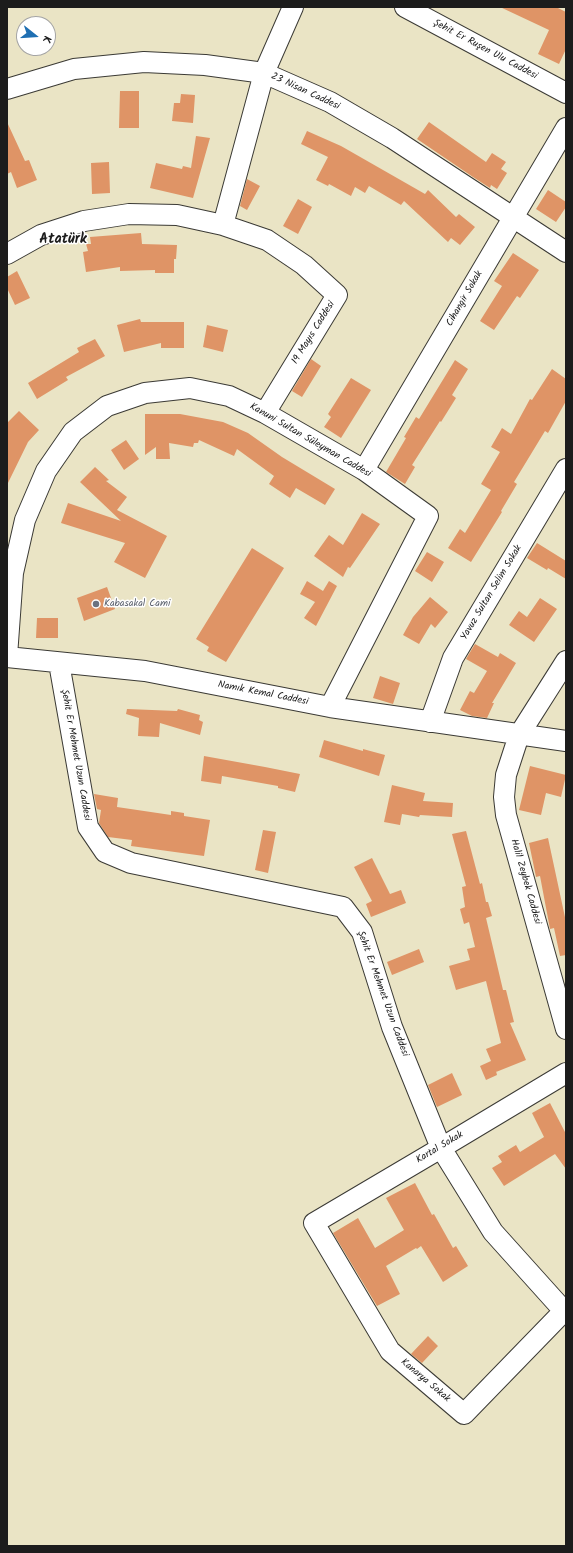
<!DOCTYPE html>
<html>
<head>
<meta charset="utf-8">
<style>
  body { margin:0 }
  #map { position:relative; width:573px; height:1553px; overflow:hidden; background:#eae4c5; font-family:Kalam,sans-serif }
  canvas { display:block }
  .frame { position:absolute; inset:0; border:8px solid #1c1c1c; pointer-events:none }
  .north { position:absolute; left:16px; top:16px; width:40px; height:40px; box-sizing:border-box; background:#fff; border:1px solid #a4a4a4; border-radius:50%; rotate:107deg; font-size:11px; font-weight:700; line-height:16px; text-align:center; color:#1c1c1c }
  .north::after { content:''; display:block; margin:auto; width:14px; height:18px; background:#1f6fb2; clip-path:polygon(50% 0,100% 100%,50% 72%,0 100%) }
</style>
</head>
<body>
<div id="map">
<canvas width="573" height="1553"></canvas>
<div class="frame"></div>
<div class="north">K</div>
</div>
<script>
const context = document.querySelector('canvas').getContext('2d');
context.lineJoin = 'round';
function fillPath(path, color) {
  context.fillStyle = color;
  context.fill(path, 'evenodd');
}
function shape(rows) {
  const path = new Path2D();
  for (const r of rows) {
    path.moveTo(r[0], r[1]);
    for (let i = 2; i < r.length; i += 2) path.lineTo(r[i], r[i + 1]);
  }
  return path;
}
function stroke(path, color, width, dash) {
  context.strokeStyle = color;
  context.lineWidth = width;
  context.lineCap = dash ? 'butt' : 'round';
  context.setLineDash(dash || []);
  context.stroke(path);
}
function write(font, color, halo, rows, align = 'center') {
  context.font = font + ' Kalam,sans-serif';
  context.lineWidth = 3;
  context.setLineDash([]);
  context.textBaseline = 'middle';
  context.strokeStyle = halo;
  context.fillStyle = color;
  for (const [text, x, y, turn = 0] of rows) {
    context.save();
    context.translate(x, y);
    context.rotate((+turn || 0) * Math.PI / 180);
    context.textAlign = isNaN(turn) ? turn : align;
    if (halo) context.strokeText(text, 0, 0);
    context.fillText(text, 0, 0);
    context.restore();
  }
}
fillPath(shape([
  [500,7,556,7,566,12,566,49,559,64,538,54,549,30],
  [120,91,139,91,139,128,119,128],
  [181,94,195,95,193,123,172,121,174,103,180,103],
  [7,122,25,161,29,160,37,180,17,188,11,172,7,174],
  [429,122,486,162,492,153,506,162,501,169,507,173,497,189,491,185,490,188,473,177,417,139],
  [307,131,341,146,425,194,428,190,456,217,459,214,475,227,460,245,451,238,448,242,404,201,401,205,369,186,365,193,355,187,351,196,329,184,328,186,316,180,328,157,301,144],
  [196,136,210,138,193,198,150,188,156,163,182,169,183,166,191,168],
  [109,162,110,193,92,194,91,163],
  [247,179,260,186,247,210,240,206],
  [548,190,566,202,566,207,556,222,536,209],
  [298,199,312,207,298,234,283,226],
  [141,233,142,244,177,245,176,259,174,259,174,273,155,273,155,270,120,271,120,267,86,272,83,252,88,251,86,244,91,244,90,237],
  [513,253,539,270,520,298,517,296,494,330,480,321,502,286,494,281],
  [17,271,30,298,15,305,7,288,7,277],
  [140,319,141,322,184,322,184,348,161,348,161,343,124,352,117,325],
  [207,325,228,330,223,352,203,347],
  [95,339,105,356,66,377,68,380,37,399,28,383,79,352,77,348],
  [311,359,321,366,302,397,292,391],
  [455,360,468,369,452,395,456,398,441,422,440,421,412,465,415,467,405,484,386,472,406,438,404,437,416,417,419,419],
  [552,369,566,379,566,401,548,433,545,431,514,482,517,484,501,511,502,512,471,562,448,548,460,529,465,533,491,490,481,484,500,452,491,447,502,428,511,434,530,399,532,400],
  [351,378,371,390,341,438,324,427,331,417,328,414],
  [19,411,39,430,28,442,7,485,7,423],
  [145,414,180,414,223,422,248,433,282,457,335,489,325,505,296,488,290,498,269,484,274,476,237,449,234,456,199,440,198,443,194,443,193,447,169,443,170,459,156,459,156,447,145,455],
  [126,440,139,459,124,470,111,450],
  [95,467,109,480,106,481,127,497,117,510,167,536,145,578,114,562,125,543,61,523,68,503,121,521,80,482],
  [362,513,380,524,350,568,348,567,343,577,314,556,329,535,343,545],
  [537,543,566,561,566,579,548,568,547,570,527,558],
  [252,548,284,568,226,662,207,651,209,647,196,639],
  [427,552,444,562,432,582,415,571],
  [307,581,323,591,329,581,337,586,316,626,304,618,315,602,300,594],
  [107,587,115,609,84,621,77,598],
  [430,597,448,612,435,628,431,624,419,644,403,635,413,617],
  [540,598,557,609,534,642,509,625,519,611,527,617],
  [37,618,58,618,58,638,36,638],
  [475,644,498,657,500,653,516,663,492,703,494,703,487,718,472,716,460,710,470,691,474,693,487,671,466,659],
  [380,676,400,683,393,704,373,698],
  [127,709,177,711,178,709,200,715,199,720,203,722,200,735,160,723,159,737,138,736,139,718,126,714],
  [324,740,363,751,363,749,385,755,379,776,319,757],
  [204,756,265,767,300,774,295,792,278,788,278,786,222,776,221,784,201,781],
  [530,766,566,775,561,797,546,793,541,815,519,810],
  [392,785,425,793,423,801,453,803,452,817,420,815,419,817,402,814,400,825,384,822],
  [94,794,118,798,117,807,171,815,171,811,184,813,184,816,210,820,204,856,131,846,132,840,108,837,99,823,101,810,97,809],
  [263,830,276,832,268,873,255,870],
  [466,831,480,884,482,883,486,902,488,902,492,916,486,918,503,990,506,990,514,1022,510,1023,526,1060,496,1072,496,1071,497,1075,486,1080,480,1066,491,1061,486,1049,501,1043,486,981,456,990,449,966,470,960,467,949,475,947,469,922,464,924,460,909,465,907,462,887,466,886,452,834],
  [548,838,566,922,566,955,560,956,554,928,550,929,540,876,536,877,529,843],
  [372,858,390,894,401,890,406,903,371,917,366,904,372,901,354,867],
  [419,949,424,962,392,975,387,962],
  [452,1073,462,1095,437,1107,428,1085],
  [550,1103,566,1134,566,1169,555,1154,504,1186,492,1168,502,1162,498,1156,516,1145,520,1152,544,1137,532,1113],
  [415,1183,432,1215,434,1214,453,1248,456,1246,468,1266,443,1282,421,1246,417,1249,416,1248,386,1266,400,1294,377,1306,333,1233,358,1218,375,1248,404,1230,386,1198],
  [428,1336,438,1346,422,1363,411,1354]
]), '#df9466');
const street = shape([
  [405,7,566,93],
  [7,89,74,69,144,62,205,65,264,73,330,102,392,138,566,252],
  [223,225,264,73,293,7],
  [7,254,41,235,84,221,129,214,177,215,223,225,267,240,304,265,337,295,265,413],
  [364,470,566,128],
  [7,656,13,573,25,520,46,471,73,432,107,406,145,393,190,388,229,396,265,413,364,470,428,516,330,707],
  [7,657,145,671,330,707,566,741],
  [566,661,519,735,506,775,504,797,506,815,566,1029],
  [59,663,88,827,105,852,131,863,343,907,362,932,392,1027,441,1148,493,1232,564,1311,464,1414,390,1351,314,1223,441,1148,566,1073],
  [430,722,453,658,566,469]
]);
stroke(street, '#3b3a35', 22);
stroke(street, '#fff', 20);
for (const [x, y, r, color] of [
  [96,604,4,"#6b7280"]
]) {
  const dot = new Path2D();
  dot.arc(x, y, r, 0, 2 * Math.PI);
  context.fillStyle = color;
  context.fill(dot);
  stroke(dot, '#fff', 1.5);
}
write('10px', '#1c1c1c', '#fff', [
  ["Şehit Er Ruşen Ulu Caddesi",485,50,28],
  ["23 Nisan Caddesi",305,92,25],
  ["Cihangir Sokak",465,299,-60],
  ["19 Mayıs Caddesi",314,333,-58],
  ["Kanuni Sultan Süleyman Caddesi",310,441,30],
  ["Yavuz Sultan Selim Sokak",492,593,-59],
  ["Namık Kemal Caddesi",263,694,11],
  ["Şehit Er Mehmet Uzun Caddesi",75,755,80],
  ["Halil Zeybek Caddesi",525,882,74],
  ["Şehit Er Mehmet Uzun Caddesi",382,994,70],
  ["Kartal Sokak",440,1148,-31],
  ["Kanarya Sokak",425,1381,40]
]);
write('10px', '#5b616d', '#fff', [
  ["Kabasakal Cami",104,604]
], 'left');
write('bold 14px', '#1c1c1c', '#fff', [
  ["Atatürk",63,241]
]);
</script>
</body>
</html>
